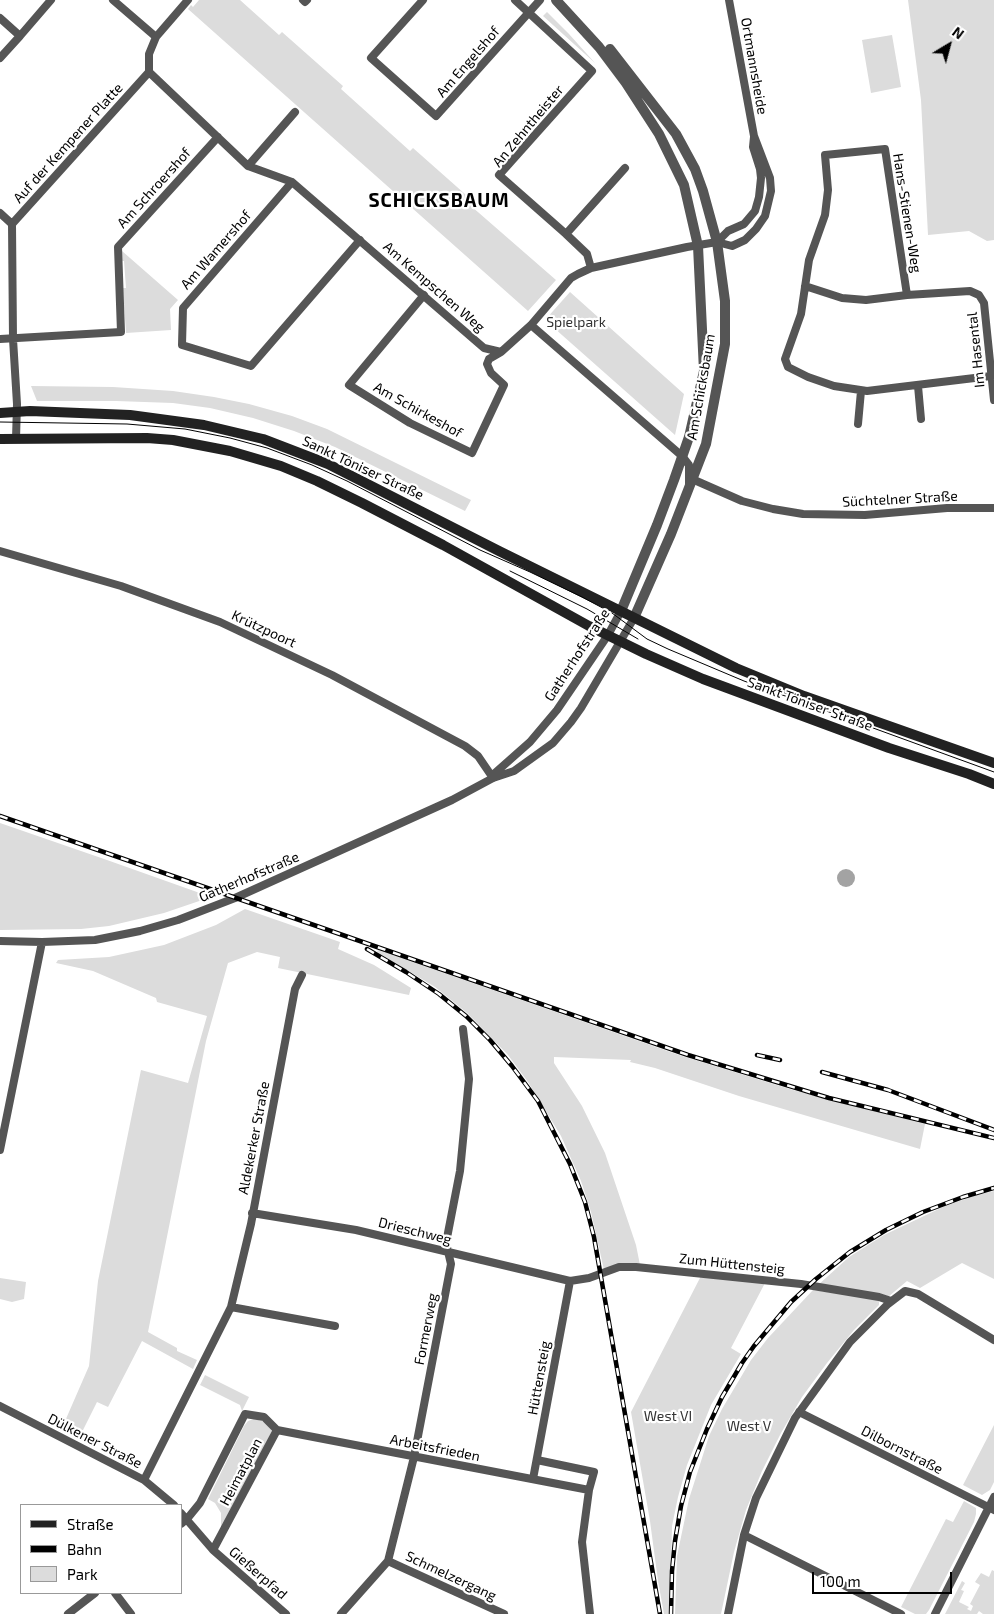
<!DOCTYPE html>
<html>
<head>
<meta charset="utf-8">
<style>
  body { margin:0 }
  #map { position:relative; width:994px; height:1614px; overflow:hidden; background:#fff; font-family:"Exo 2",sans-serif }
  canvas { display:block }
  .legend { position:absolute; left:20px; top:1504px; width:162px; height:90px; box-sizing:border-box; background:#fff; border:1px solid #999; margin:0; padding:6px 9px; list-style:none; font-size:15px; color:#000 }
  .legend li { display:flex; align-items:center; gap:10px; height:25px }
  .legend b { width:25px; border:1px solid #999 }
  .north { position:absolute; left:924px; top:20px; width:50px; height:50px; -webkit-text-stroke:4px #fff; paint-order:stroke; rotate:37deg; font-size:14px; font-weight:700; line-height:20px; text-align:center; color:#000 }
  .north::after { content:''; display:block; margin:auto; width:18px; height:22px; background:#000; clip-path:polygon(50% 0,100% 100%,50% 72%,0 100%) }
  .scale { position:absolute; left:812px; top:1572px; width:140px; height:22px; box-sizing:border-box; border:2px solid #000; border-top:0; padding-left:6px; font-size:15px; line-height:18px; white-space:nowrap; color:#000; -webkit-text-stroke:4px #fff; paint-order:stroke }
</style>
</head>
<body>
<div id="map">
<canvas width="994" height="1614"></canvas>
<ul class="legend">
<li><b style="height:6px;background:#222"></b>Straße</li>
<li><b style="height:6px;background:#000"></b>Bahn</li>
<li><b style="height:14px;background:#dcdcdc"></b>Park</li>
</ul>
<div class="north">N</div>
<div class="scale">100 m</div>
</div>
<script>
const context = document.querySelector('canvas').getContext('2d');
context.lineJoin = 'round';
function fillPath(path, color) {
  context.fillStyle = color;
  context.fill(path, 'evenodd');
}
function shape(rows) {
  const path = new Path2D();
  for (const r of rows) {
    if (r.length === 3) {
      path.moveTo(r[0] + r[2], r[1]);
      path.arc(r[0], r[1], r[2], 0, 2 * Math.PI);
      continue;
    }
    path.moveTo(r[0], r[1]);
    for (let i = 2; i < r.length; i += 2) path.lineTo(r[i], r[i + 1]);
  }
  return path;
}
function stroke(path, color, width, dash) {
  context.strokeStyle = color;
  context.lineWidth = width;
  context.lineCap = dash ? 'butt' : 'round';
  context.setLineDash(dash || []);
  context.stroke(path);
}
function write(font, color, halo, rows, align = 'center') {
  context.font = font + ' "Exo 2",sans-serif';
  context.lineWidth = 4.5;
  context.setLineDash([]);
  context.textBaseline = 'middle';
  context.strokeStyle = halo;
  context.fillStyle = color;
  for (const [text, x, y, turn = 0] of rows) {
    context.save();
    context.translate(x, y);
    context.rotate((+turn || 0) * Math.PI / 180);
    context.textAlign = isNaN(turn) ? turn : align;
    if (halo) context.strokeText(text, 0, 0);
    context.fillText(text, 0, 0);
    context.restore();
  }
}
fillPath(shape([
  [199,0,240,0,279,35,282,32,343,86,341,89,410,151,413,148,474,202,471,206,556,280,528,311,188,9,191,5,193,7],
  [908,0,994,0,994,240,987,241,969,231,928,235,921,100],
  [547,12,569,34,595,63,543,16],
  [892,35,901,87,871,93,862,40],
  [122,251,178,300,170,309,171,330,126,333,123,288,126,288,124,261,121,261],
  [570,292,684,394,675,435,545,320],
  [31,386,113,387,173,391,214,397,249,404,292,416,327,429,471,500,465,511,335,447,294,431,253,418,210,408,173,403,116,401,37,401],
  [0,823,107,860,211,897,164,913,109,926,81,929,0,930],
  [245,909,340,942,338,949,374,965,411,988,409,995,278,968,280,957,257,952,228,963,206,1041,148,1332,177,1348,177,1351,197,1360,193,1369,142,1341,108,1407,97,1402,80,1436,62,1428,89,1366,98,1281,141,1070,188,1083,207,1016,157,1002,156,998,93,971,56,963,58,960,109,957,164,945,216,925],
  [378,950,679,1055,793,1090,925,1124,920,1149,739,1096,655,1068,630,1062,631,1060,554,1057,554,1063,582,1106,605,1153,636,1245,640,1265,604,1270,591,1212,581,1181,561,1136,528,1082,508,1055,467,1013,435,987,377,952],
  [994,1191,994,1279,962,1263,920,1288,907,1281,888,1297,817,1286,849,1257,884,1235,945,1206,977,1195],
  [701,1276,765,1283,731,1348,741,1354,711,1405,687,1465,678,1497,672,1526,670,1614,664,1614,658,1581,650,1521,631,1412],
  [0,1278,26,1282,24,1299,12,1302,0,1299],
  [813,1290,876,1299,879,1301,879,1305,854,1330,827,1363,802,1397,781,1433,762,1471,746,1510,734,1552,721,1614,675,1614,677,1556,689,1499,709,1436,722,1409,751,1360,768,1338],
  [205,1375,249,1397,242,1411,240,1405,200,1385],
  [254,1419,262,1421,271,1427,272,1431,221,1529,221,1513,215,1503,208,1499,244,1426,248,1421],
  [994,1425,994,1482,990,1490,982,1495,963,1485],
  [964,1501,976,1508,976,1514,974,1522,929,1610,926,1614,915,1614,901,1607,946,1519,953,1522],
  [992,1570,994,1571,994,1614,983,1614,979,1611,977,1614,945,1614,962,1581,965,1583,961,1590,964,1591,959,1602,969,1607,967,1609,971,1611,973,1606,970,1604,980,1585,975,1582,981,1573,989,1577]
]), '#dcdcdc');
fillPath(shape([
  [846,878,9]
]), '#a3a3a3');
stroke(shape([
  [113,0,156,37],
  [303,0,305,2,307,0],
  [423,0,371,58,436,116,540,0],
  [515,0,592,71,499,175,566,234],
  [0,18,20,36,51,0],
  [0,58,20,36],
  [149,72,248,166,292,182,484,348,501,352,531,325,571,278,578,274,591,268,687,247,717,242,732,246,745,240,756,229,765,216,771,191,770,178,754,136,729,0],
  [248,166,295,112],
  [292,182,183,308,182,345,251,366,360,240],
  [0,213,12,224],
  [717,242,728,231,744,224,755,211,759,197,761,178,760,169,753,147,754,137],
  [591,268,587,254,566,234,625,168],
  [805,286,842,298,866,300,907,295,970,291,979,295,984,303,994,400],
  [424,295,349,385,410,423,472,453,504,385,491,373,487,364,489,359,501,352],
  [907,295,885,149,825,155,828,190,825,215,809,260,801,314,785,359,788,367,808,377,834,386,867,391,991,376],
  [531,325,682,456,689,465,689,484],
  [0,339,121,332,118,247,218,137],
  [918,386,921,419],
  [858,424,861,391],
  [16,439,17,404,13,339,12,224,149,72,149,54,156,37,188,0],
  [692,479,742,501,773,509,803,514,865,515,947,508,994,508],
  [0,551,121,586,220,622,332,675,465,746,478,756,493,778],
  [493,778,495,773,530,742,557,710,608,635,621,611],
  [0,941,42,942,95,940,140,931,178,920,235,898,452,800,493,778,514,771,553,743,571,722,581,708,634,618],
  [0,1150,42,942],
  [252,1213,356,1230,570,1281,589,1278,619,1267,636,1267,801,1284,879,1297,891,1301],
  [231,1307,335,1326],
  [0,1406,144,1480,174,1505],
  [799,1412,994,1510],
  [277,1430,589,1490],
  [537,1460,594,1472,589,1490,582,1542,590,1614],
  [533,1479,570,1281],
  [144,1480,231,1307,251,1224,295,989,302,975],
  [181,1513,213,1550,286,1614],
  [181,1524,187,1519,200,1503,245,1414,264,1417,277,1430,213,1550],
  [744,1535,901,1614],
  [388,1561,504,1614],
  [115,1593,131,1614],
  [68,1614,95,1593],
  [341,1614,388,1561,414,1457,451,1264,446,1243,460,1171,469,1079,463,1029],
  [728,1614,744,1535,756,1498,795,1418,850,1342,888,1304,905,1291,918,1294,994,1340],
  [935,1614,994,1497]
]), '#555', 8);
stroke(shape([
  [556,0,599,47,626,83,659,134,684,185,698,246,704,371,689,437,674,480,657,525,621,611],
  [610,49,676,134,695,169,703,191,717,242,725,301,725,344,706,444,671,534,634,618]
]), '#555', 10);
stroke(shape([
  [0,413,30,411,130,415,204,425,263,439,328,464,499,551,736,668,804,696,994,763],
  [0,439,147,438,173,440,230,451,281,466,317,481,362,503,443,545,589,626,646,654,703,679,889,748,969,774,994,784]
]), '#222', 10);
stroke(shape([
  [0,422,127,424,185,429,230,438,267,448,312,465,347,481,480,550,530,572,582,597,612,613,647,639,668,649,744,681,994,772],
  [510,571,587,609,638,639]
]), '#000', 1);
const rail = shape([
  [0,816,688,1055,829,1098,994,1138],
  [367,949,406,972,439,994,466,1016,490,1040,512,1066,538,1101,570,1164,585,1202,594,1237,660,1614],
  [757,1055,780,1060],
  [822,1072,888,1090,994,1130],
  [671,1614,672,1571,675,1541,681,1506,690,1472,707,1429,722,1397,742,1363,754,1346,791,1302,816,1279,850,1252,886,1230,923,1212,963,1197,994,1188]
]);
stroke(rail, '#000', 4.5);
stroke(rail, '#fff', 2.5, [8]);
write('14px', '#000', '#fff', [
  ["Am Engelshof",468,62,-49],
  ["Ortmannsheide",754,66,80],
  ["An Zehntheister",528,126,-50],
  ["Auf der Kempener Platte",68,143,-48],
  ["Am Schroershof",154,188,-48],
  ["Hans-Stienen-Weg",907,213,81],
  ["Am Wamershof",216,250,-49],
  ["Am Kempschen Weg",434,287,41],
  ["Im Hasental",976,350,-96],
  ["Am Schicksbaum",701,387,-80],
  ["Am Schirkeshof",418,410,29],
  ["Sankt Töniser Straße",363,468,25],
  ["Süchtelner Straße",900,499,-3],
  ["Krützpoort",264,629,25],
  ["Gatherhofstraße",577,655,-57],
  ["Sankt Töniser Straße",810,704,20],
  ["Gatherhofstraße",249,877,-23],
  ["Aldekerker Straße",254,1138,-79],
  ["Drieschweg",415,1231,14],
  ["Zum Hüttensteig",732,1264,6],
  ["Formerweg",426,1329,-79],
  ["Hüttensteig",539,1378,-80],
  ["Dülkener Straße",95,1441,27],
  ["Arbeitsfrieden",435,1448,11],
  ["Dilbornstraße",902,1450,27],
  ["Heimatplan",241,1472,-62],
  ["Gießerpfad",258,1573,41],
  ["Schmelzergang",451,1576,25]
]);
write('14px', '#333', '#fff', [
  ["Spielpark",576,322],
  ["West VI",668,1416],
  ["West V",749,1426]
]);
context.letterSpacing = '1px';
write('bold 19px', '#000', '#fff', [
  ["SCHICKSBAUM",439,201]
]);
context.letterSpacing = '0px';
</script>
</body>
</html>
